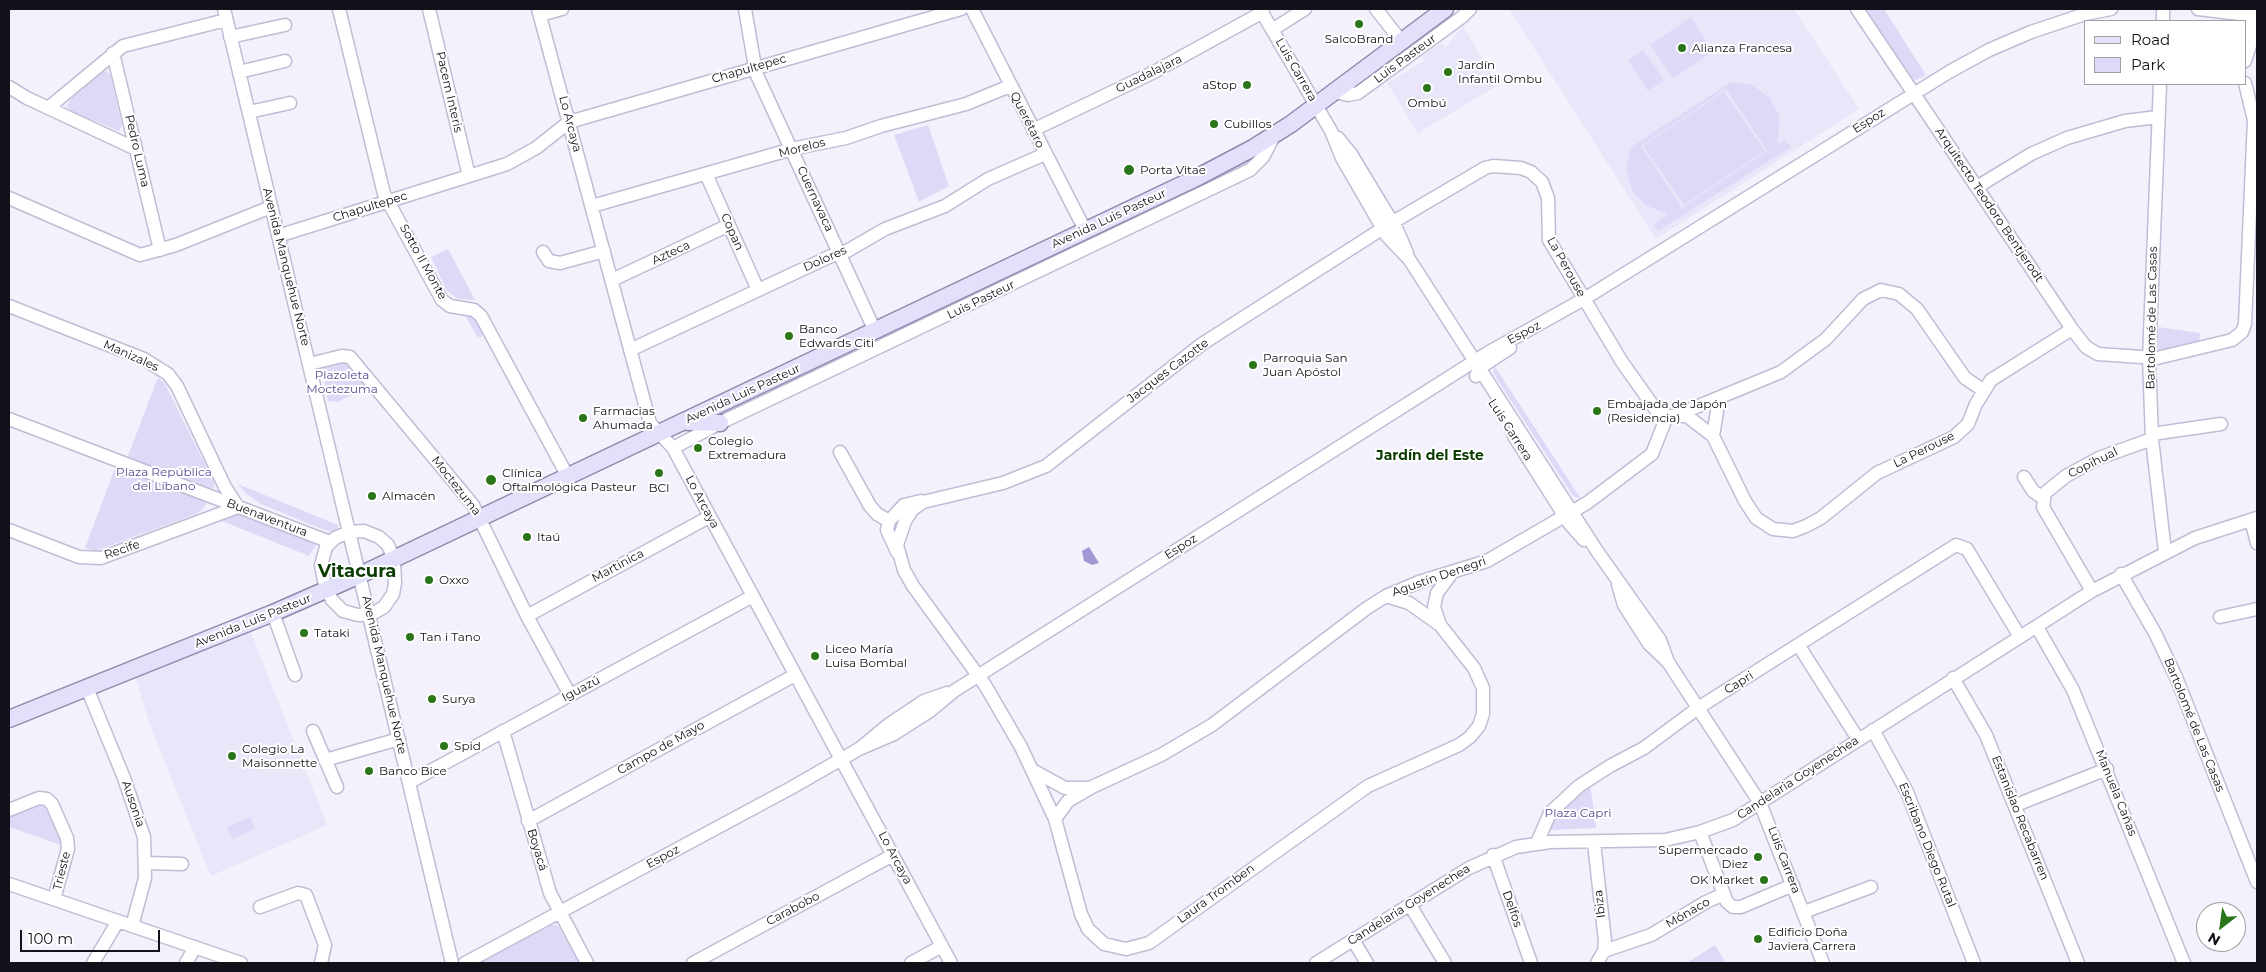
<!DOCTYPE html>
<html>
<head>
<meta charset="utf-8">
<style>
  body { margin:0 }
  #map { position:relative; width:2266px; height:972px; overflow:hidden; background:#f2f1fc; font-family:Montserrat,sans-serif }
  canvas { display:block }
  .frame { position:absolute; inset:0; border:10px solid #121019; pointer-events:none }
  .legend { position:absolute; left:2084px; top:20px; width:162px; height:65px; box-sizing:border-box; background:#fff; border:1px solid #a09fa3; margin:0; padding:6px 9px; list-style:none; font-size:15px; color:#121019 }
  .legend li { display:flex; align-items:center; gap:10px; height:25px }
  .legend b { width:25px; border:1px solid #a09fa3 }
  .north { position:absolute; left:2196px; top:902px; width:50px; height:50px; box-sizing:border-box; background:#fff; border:1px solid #a09fa3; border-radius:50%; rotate:210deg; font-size:14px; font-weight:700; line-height:20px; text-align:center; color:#121019 }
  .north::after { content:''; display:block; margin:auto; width:18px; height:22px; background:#2a751a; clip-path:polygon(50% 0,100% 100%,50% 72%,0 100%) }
  .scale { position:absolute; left:20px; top:930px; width:140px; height:22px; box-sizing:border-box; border:2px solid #121019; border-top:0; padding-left:6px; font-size:15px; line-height:18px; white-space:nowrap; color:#121019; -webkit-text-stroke:4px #fff; paint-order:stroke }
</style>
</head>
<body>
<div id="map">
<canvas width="2266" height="972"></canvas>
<div class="frame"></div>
<ul class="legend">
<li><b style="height:6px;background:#e3e0fb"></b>Road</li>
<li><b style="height:14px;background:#dddaf8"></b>Park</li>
</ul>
<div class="north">N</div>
<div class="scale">100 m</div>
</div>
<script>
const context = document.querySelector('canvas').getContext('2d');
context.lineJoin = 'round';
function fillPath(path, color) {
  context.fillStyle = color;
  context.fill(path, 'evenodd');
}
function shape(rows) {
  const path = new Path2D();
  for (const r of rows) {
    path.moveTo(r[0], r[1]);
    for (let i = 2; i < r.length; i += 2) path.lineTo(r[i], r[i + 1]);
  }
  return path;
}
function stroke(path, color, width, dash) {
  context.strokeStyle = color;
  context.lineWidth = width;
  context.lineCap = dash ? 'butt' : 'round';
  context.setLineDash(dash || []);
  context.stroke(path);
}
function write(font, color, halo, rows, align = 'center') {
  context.font = font + ' Montserrat,sans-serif';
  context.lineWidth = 4;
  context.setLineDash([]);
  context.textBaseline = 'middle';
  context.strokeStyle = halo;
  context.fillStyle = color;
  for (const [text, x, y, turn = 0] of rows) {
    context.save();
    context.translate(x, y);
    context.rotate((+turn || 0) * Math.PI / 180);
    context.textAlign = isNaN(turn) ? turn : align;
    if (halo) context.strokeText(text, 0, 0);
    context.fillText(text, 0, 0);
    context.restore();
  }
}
fillPath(shape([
  [1509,9,1794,9,1859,109,1656,239],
  [1463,26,1498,85,1418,133,1387,83,1424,61,1422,56,1442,43,1446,47],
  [250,630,327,825,211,876,149,722,135,676]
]), '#e9e6fa');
fillPath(shape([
  [1865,9,1884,9,1926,75,1916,80,1911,78],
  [1691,17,1713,52,1673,78,1650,45],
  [1643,50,1664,80,1648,91,1628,60],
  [106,71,110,74,122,125,119,131,71,111,67,106,70,100,102,72],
  [1731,82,1752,85,1770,98,1779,116,1778,144,1785,140,1791,147,1658,231,1654,225,1668,214,1645,205,1632,190,1626,168,1631,147],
  [1726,89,1767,151,1682,208,1641,146],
  [1724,92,1765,151,1684,205,1643,146],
  [928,125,949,186,919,202,894,135],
  [1255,154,1249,162,1209,183,716,420,710,419],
  [448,249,475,300,458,299,447,291,431,257],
  [462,310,472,313,487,334,478,338],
  [2158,327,2200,333,2199,343,2158,351,2155,345],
  [347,361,370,387,337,402,328,401,322,365],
  [1494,365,1581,499,1573,496,1493,373],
  [158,377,165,384,215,484,203,509,196,514,95,551,85,548,115,468,128,456],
  [238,484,338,525,337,530,333,532,319,528,261,504,245,493],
  [241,513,318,542,309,556,222,521],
  [1590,783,1596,828,1547,830,1555,815],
  [38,802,44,805,64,846,9,827,9,813],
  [251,817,255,829,232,839,227,827],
  [554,924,559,927,579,963,479,963],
  [1715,945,1726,963,1687,963]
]), '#dddaf8');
fillPath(shape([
  [1089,547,1099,563,1092,565,1084,561,1082,551]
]), '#a198d5');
const minor = shape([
  [224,9,452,963],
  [339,9,384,194,442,300,450,306,474,310,481,316,568,477],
  [429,9,469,176],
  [538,9,650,423,673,448,951,963],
  [745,9,756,73,875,331],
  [972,9,1085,230],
  [1260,9,1331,131,1342,158,1387,236,1409,259,1597,551,1660,640,1668,662],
  [1376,9,1401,41],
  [1857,9,2072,329,2086,347,2098,354,2157,358,2232,340,2242,332,2245,324,2254,120,2245,83],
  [2198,9,2257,16],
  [540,15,562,9],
  [2163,21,2163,9],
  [1272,30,1305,9],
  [230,37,285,25],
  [113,53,160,250],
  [2245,61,2252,39,2252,15],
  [239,72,285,61],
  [2160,84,2149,359,2152,439,2165,552],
  [9,87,27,98,136,149],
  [1335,92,1348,95,1358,93,1462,17,1470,9],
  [48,108,123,46,226,20],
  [249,112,290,103],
  [1033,130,1154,72,1263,12],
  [1338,138,1351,154,1397,230,1407,253],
  [706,174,758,290],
  [1977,187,2031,154,2067,138,2125,121,2158,117],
  [9,198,140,255,176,245,271,207],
  [592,206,796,148,846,138,881,126,966,104,1010,86],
  [278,236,507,164,536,148,569,122,961,9],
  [543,252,549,261,560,263,604,251],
  [612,280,729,225],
  [9,306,144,359,168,374,177,386,225,487,238,507,101,558,79,557,9,530],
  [630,350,831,256,847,251,885,229,945,206,988,179,1045,154],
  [309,364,342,356,350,357,473,505,527,616,570,695],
  [1476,376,1481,367,1510,348],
  [1679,414,1781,372,1826,339,1863,299,1881,290,1899,294,1917,309,1965,378,1983,390],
  [9,419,330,542],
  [2152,434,2221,424],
  [1514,436,1569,523,1584,540],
  [1713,436,1719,399],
  [673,448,720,423,1250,170,1263,157,1275,134],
  [840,452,870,506,877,514,889,521],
  [2024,477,2033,491,2043,498],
  [2251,520,2257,543],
  [364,531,379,537,388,545,394,560,395,583,393,594,384,607,370,615,358,615,343,611,332,600,325,585,321,565,326,547,335,538,349,532,364,531],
  [897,552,887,530,889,521,904,505,921,501],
  [1452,573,1437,593,1434,607,1440,625,1474,668,1483,688,1483,714,1479,726,1470,737,1459,745,1368,786,1149,943,1126,949,1104,944,1088,929,1081,914,1055,819,1021,747,985,685,913,586,904,570,897,545,905,521,912,510,923,502,1003,483,1046,466,1202,344,1388,225,1485,168,1493,166,1521,168,1531,172,1542,182,1548,198,1549,240,1622,362,1656,410,1667,416,1687,416,1713,436,1745,501,1756,518,1773,529,1793,531,1806,526,1821,518,1877,473,1954,437,1968,424,1976,404,1991,380,2072,329],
  [2121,574,2155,633,2176,677,2257,882],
  [1618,584,1624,605,1649,644,1668,662,1760,803,1823,963],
  [2092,591,2043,507,2045,493,2066,476,2099,458,2152,439],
  [1386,596,1409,603,1440,625],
  [273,613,295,675],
  [527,616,709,517],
  [2220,617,2257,609],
  [2037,627,2073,690,2184,963],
  [1799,646,1858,739],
  [1953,678,1986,735,2078,963],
  [87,688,124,778,144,837,145,878,132,926],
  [1873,730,1907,792,1974,963],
  [313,731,337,787],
  [503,731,550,893,587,963],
  [859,749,894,734,930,711,954,691,1489,352,1584,299,1949,72,1989,50,2031,32,2085,14,2111,9],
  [325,760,399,739],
  [1034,771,1065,788,1087,788],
  [410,782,753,596],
  [2016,805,2107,769],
  [9,810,39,798,47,799,52,804,67,838,68,849,54,899],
  [1055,819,1068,801,1092,787,1161,755,1212,725,1367,608,1386,596,1419,582,1487,561,1587,503,1652,454,1667,416],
  [528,821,795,675],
  [1700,832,1727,902,1733,907,1741,907,1793,885],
  [1537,843,1550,813,1579,786,1610,766,1644,748,1698,708,1956,545,1967,549,2020,637],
  [1594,843,1605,941,1604,951,1597,963],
  [1493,855,1531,963],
  [146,863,182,864],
  [9,884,241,963],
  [1410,905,1445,963],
  [260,907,298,893,306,895,325,945,321,963],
  [1804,912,1871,887],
  [1353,940,1367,963],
  [1604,951,1651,935,1706,902,1724,894],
  [93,963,118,921],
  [186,963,195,947],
  [465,963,791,788,859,749,888,725,924,701,947,693],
  [693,963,893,855],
  [911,963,942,946],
  [1316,963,1469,868,1516,847,1550,842,1665,840,1700,832,1733,820,2092,591,2195,538,2257,518]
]);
const major = shape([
  [688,422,720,423],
  [9,719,273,613,360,575,1198,177,1253,148,1291,124,1445,9]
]);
stroke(minor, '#bfbdd5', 15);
stroke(major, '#8e8aab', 19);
stroke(minor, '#fff', 12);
stroke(major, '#e3e0fb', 16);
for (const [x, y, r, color] of [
  [1359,24,5,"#2a751a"],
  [1682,48,5,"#2a751a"],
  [1448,72,5,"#2a751a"],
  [1247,85,5,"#2a751a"],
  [1427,88,5,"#2a751a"],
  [1214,124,5,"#2a751a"],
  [1129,170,6,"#2a751a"],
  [789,336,5,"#2a751a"],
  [1253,365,5,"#2a751a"],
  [1597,411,5,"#2a751a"],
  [583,418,5,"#2a751a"],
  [698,448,5,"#2a751a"],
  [659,473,5,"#2a751a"],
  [491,480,6,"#2a751a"],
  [372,496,5,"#2a751a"],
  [527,537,5,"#2a751a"],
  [429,580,5,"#2a751a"],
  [304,633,5,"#2a751a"],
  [410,637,5,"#2a751a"],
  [815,656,5,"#2a751a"],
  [432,699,5,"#2a751a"],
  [444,746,5,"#2a751a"],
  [232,756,5,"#2a751a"],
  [369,771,5,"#2a751a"],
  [1758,857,5,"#2a751a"],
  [1764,880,5,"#2a751a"],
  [1758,939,5,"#2a751a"]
]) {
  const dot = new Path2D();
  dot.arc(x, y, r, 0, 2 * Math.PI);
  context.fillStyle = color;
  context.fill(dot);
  stroke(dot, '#fff', 2);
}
write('12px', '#121019', '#fff', [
  ["SalcoBrand",1359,39,"center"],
  ["Alianza Francesa",1692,48],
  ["Jardín",1458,65],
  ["Infantil Ombu",1458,79],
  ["aStop",1237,85,"right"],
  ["Ombú",1427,103,"center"],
  ["Cubillos",1224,124],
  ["Porta Vitae",1140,170],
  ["Banco",799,329],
  ["Edwards Citi",799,343],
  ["Parroquia San",1263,358],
  ["Juan Apóstol",1263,372],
  ["Embajada de Japón",1607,404],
  ["(Residencia)",1607,418],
  ["Farmacias",593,411],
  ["Ahumada",593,425],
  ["Colegio",708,441],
  ["Extremadura",708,455],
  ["Clínica",502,473],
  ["Oftalmológica Pasteur",502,487],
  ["BCI",659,488,"center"],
  ["Almacén",382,496],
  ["Itaú",537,537],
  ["Oxxo",439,580],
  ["Tataki",314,633],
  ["Tan i Tano",420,637],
  ["Liceo María",825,649],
  ["Luisa Bombal",825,663],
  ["Surya",442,699],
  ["Spid",454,746],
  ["Colegio La",242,749],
  ["Maisonnette",242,763],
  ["Banco Bice",379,771],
  ["Supermercado",1748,850,"right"],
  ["Diez",1748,864,"right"],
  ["OK Market",1754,880,"right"],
  ["Edificio Doña",1768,932],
  ["Javiera Carrera",1768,946]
], 'left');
write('12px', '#121019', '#fff', [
  ["Luis Pasteur",1405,59,-36],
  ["Chapultepec",749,69,-16],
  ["Luis Carrera",1296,70,60],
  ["Guadalajara",1149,74,-26],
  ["Pacem Interis",449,92,77],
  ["Querétaro",1027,120,63],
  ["Espoz",1869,121,-32],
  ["Lo Arcaya",570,124,75],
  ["Morelos",802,148,-14],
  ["Pedro Luma",137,151,77],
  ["Cuernavaca",815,199,65],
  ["Arquitecto Teodoro Bentjerodt",1989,205,56],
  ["Chapultepec",370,207,-17],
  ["Avenida Luis Pasteur",1109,219,-25],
  ["Copan",732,232,66],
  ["Azteca",671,253,-25],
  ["Dolores",825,259,-24],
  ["Sotto Il Monte",423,262,61],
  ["Avenida Manquehue Norte",286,267,76],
  ["La Perouse",1566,267,61],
  ["Luis Pasteur",981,300,-26],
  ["Bartolomé de Las Casas",2152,318,-89],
  ["Espoz",1524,333,-28],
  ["Manizales",131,356,24],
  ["Jacques Cazotte",1168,371,-37],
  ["Avenida Luis Pasteur",743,394,-25],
  ["Luis Carrera",1510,430,57],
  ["La Perouse",1924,450,-26],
  ["Copihual",2093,463,-26],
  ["Moctezuma",456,486,52],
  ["Lo Arcaya",702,502,62],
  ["Buenaventura",267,518,21],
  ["Espoz",1181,547,-32],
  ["Recife",122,550,-19],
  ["Martinica",618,566,-28],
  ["Agustín Denegri",1439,577,-19],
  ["Avenida Luis Pasteur",253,621,-22],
  ["Avenida Manquehue Norte",384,675,77],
  ["Capri",1739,683,-32],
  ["Iguazú",581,689,-28],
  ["Bartolomé de Las Casas",2194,725,68],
  ["Campo de Mayo",661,748,-29],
  ["Candelaria Goyenechea",1798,778,-33],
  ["Manuela Cañas",2116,793,68],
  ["Ausonia",133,804,71],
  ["Estanislao Recabarren",2020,818,68],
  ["Escribano Diego Rutal",1927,845,68],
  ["Boyacá",537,850,73],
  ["Espoz",663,857,-28],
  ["Lo Arcaya",895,858,62],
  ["Luis Carrera",1784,860,69],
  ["Trieste",62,871,-76],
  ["Laura Tromben",1216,894,-36],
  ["Ibiza",1600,904,-97],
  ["Candelaria Goyenechea",1409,905,-32],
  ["Carabobo",793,909,-28],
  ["Delfos",1512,909,71],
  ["Mónaco",1688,913,-30]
]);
write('12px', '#594994', '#fff', [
  ["Plazoleta",342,375],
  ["Moctezuma",342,389],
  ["Plaza República",164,472],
  ["del Líbano",164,486],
  ["Plaza Capri",1578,813]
]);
write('bold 14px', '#0b3c02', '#fff', [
  ["Jardín del Este",1430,456]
]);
write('bold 18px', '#0b3c02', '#fff', [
  ["Vitacura",357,572]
]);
</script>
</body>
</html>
